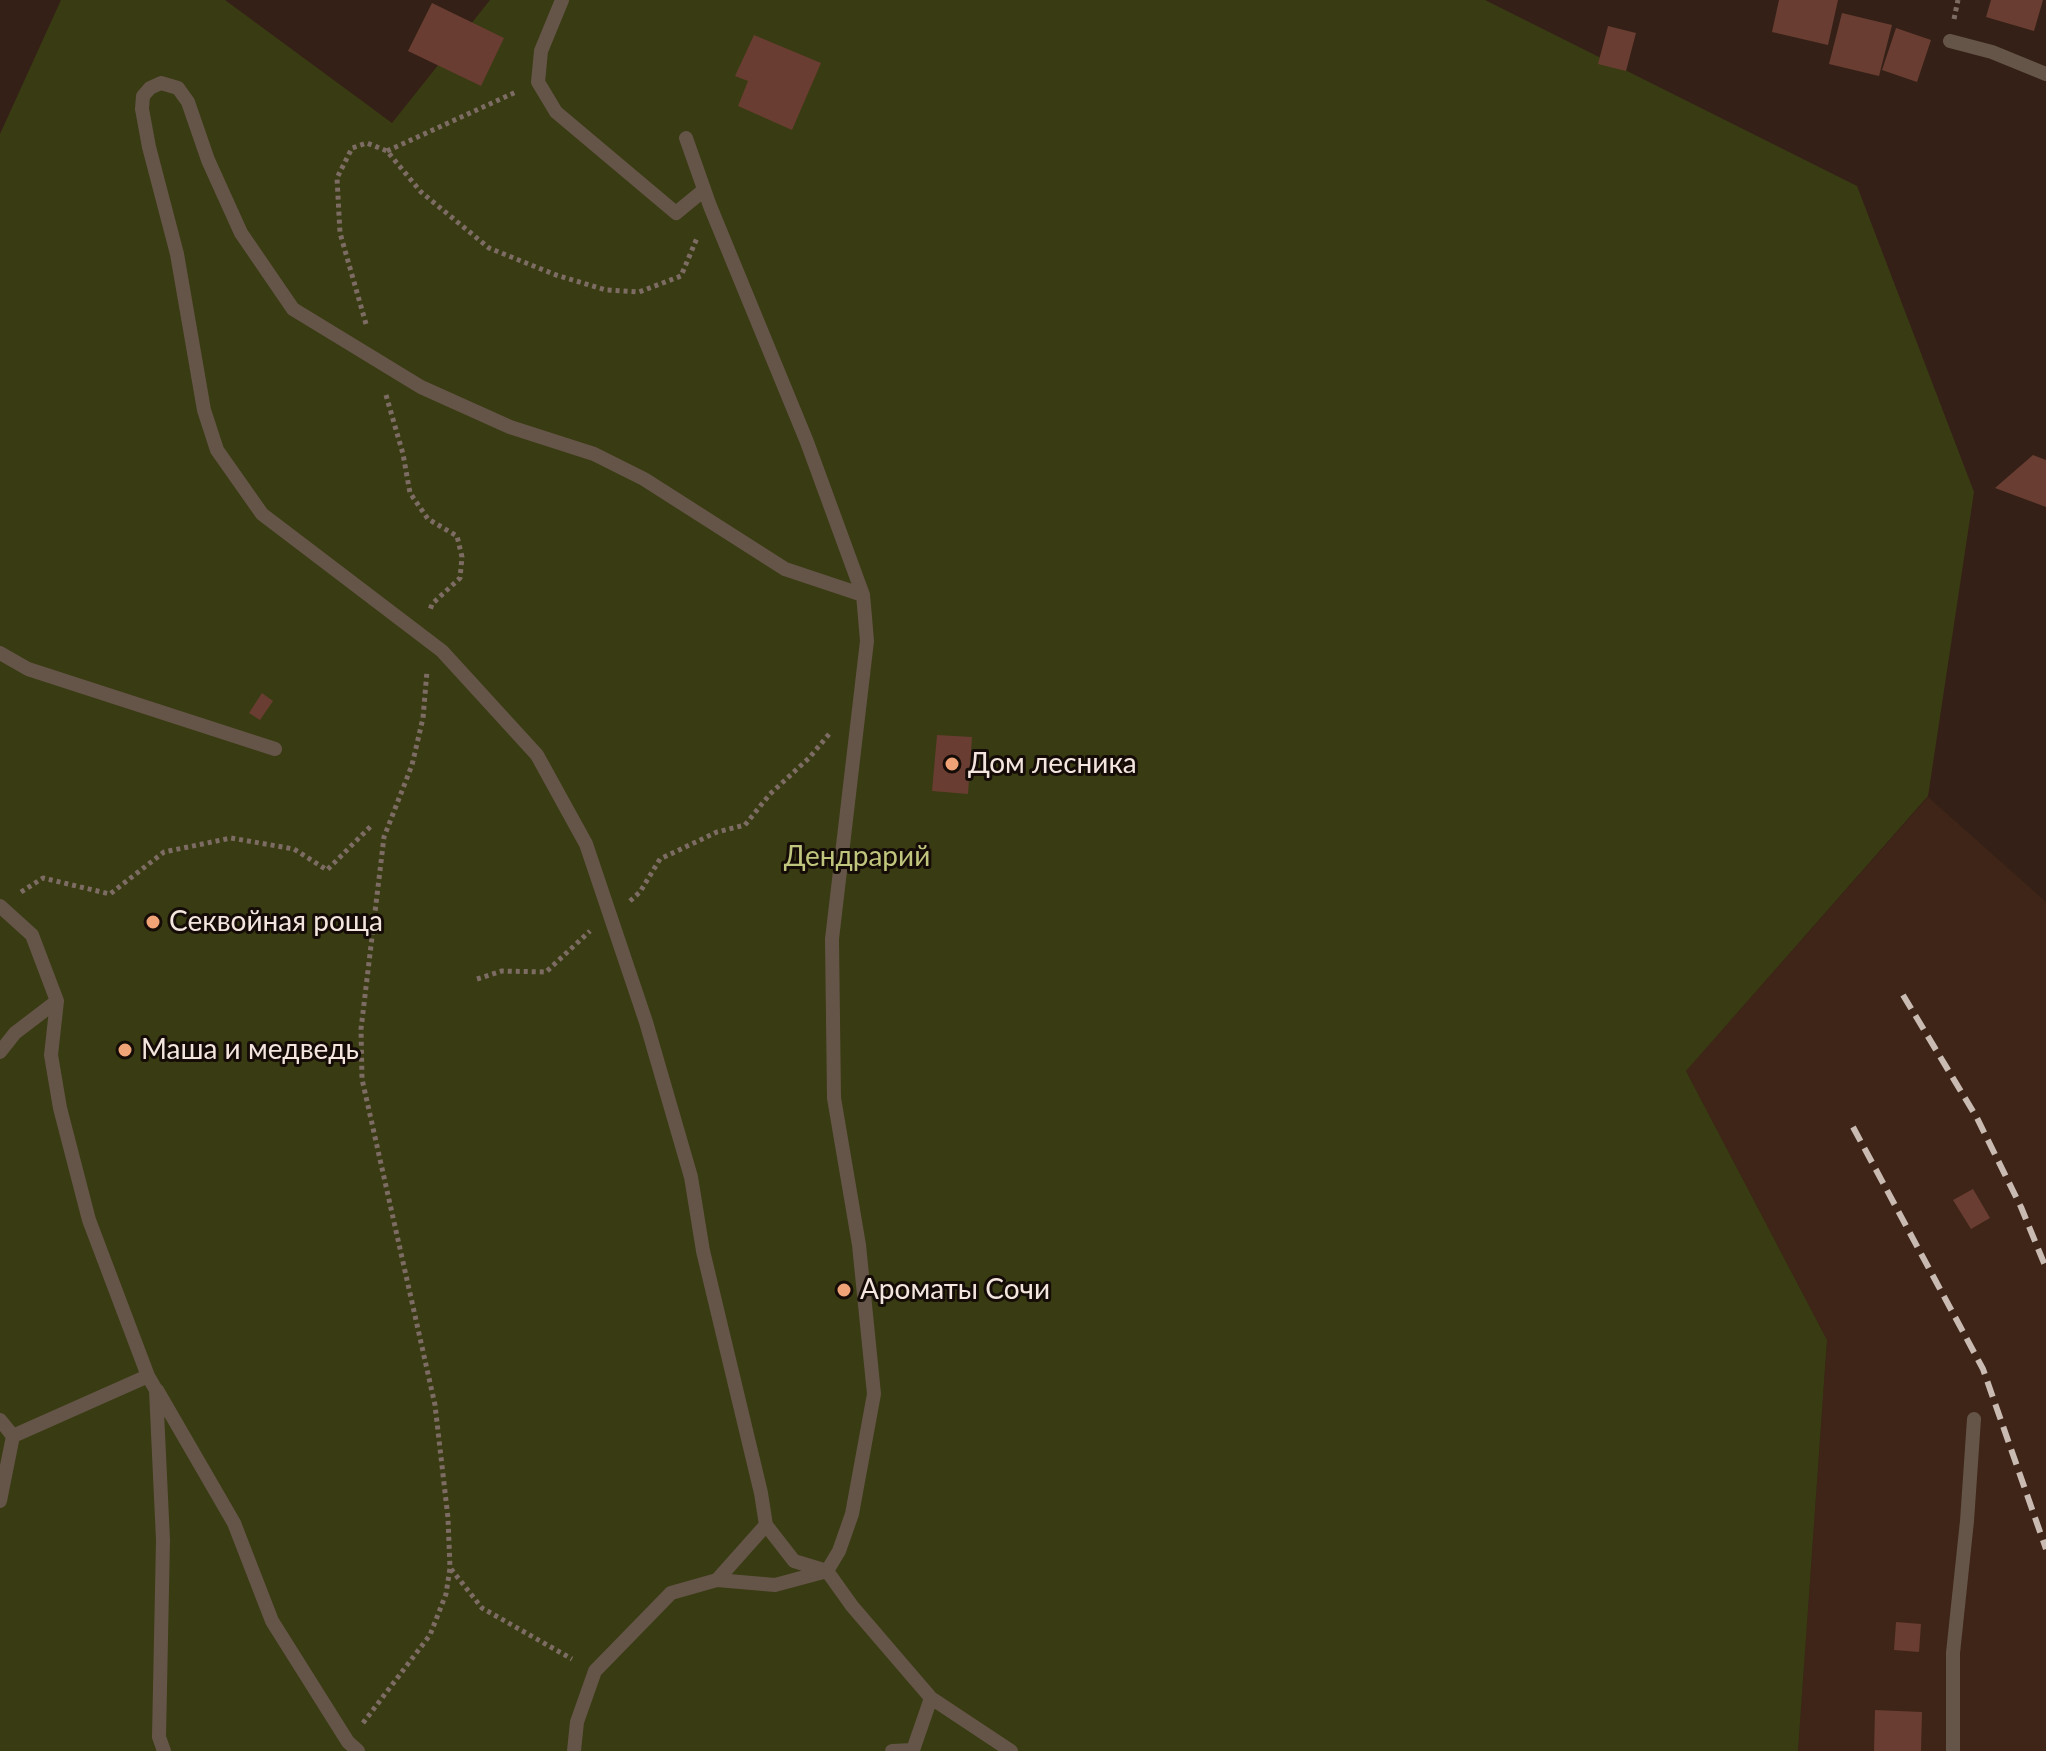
<!DOCTYPE html>
<html>
<head>
<meta charset="utf-8">
<style>
  body { margin:0 }
  canvas { display:block; background:#342016 }
</style>
</head>
<body>
<canvas width="2046" height="1751"></canvas>
<script>
const context = document.querySelector('canvas').getContext('2d');
context.lineJoin = 'round';
function fillPath(path, color) {
  context.fillStyle = color;
  context.fill(path, 'evenodd');
}
function shape(rows) {
  const path = new Path2D();
  for (const r of rows) {
    path.moveTo(r[0], r[1]);
    for (let i = 2; i < r.length; i += 2) path.lineTo(r[i], r[i + 1]);
  }
  return path;
}
function stroke(path, color, width, dash) {
  context.strokeStyle = color;
  context.lineWidth = width;
  context.lineCap = dash ? 'butt' : 'round';
  context.setLineDash(dash || []);
  context.stroke(path);
}
function write(font, color, halo, rows, align = 'center') {
  context.font = font + ' Lato,sans-serif';
  context.lineWidth = 6;
  context.setLineDash([]);
  context.textBaseline = 'middle';
  context.strokeStyle = halo;
  context.fillStyle = color;
  for (const [text, x, y, turn = 0] of rows) {
    context.save();
    context.translate(x, y);
    context.rotate((+turn || 0) * Math.PI / 180);
    context.textAlign = isNaN(turn) ? turn : align;
    if (halo) context.strokeText(text, 0, 0);
    context.fillText(text, 0, 0);
    context.restore();
  }
}
fillPath(shape([
  [1928,797,2046,902,2046,1751,1798,1751,1827,1340,1686,1071]
]), '#3f2517');
fillPath(shape([
  [61,0,225,0,392,123,490,0,1485,0,1857,186,1974,492,1928,796,1686,1071,1827,1340,1798,1751,0,1751,0,134]
]), '#393b13');
fillPath(shape([
  [1779,0,1838,0,1828,45,1772,32],
  [1991,0,2043,0,2034,31,1986,17],
  [432,3,504,38,481,86,408,51],
  [1842,13,1892,25,1879,76,1829,64],
  [1608,26,1636,33,1626,71,1598,64],
  [1896,28,1931,40,1917,82,1882,70],
  [754,35,821,63,792,130,738,106,748,81,735,76],
  [2033,455,2046,460,2046,507,1995,488],
  [262,693,273,701,260,720,249,713],
  [937,735,972,737,968,794,932,791],
  [1973,1189,1990,1218,1971,1229,1953,1200],
  [1896,1622,1921,1624,1919,1652,1894,1650],
  [1875,1710,1922,1712,1921,1751,1874,1751]
]), '#693d31');
stroke(shape([
  [1954,19,1958,0],
  [387,151,516,92],
  [366,324,340,233,337,178,352,148,367,143,387,151,421,192,489,248,556,275,606,290,639,292,681,276,697,238],
  [386,395,403,454,410,493,428,519,457,536,462,557,460,578,432,604,430,610],
  [21,892,43,878,110,894,164,852,231,838,294,849,327,870,371,826],
  [630,901,640,892,660,859,717,832,745,825,770,794,809,758,830,733],
  [477,979,502,971,546,972,590,931],
  [451,1569,482,1608,572,1659],
  [363,1723,430,1635,446,1594,450,1568,448,1518,435,1405,362,1079,361,1029,384,837,412,765,423,718,427,671]
]), '#7d6c63', 5, [4, 4]);
stroke(shape([
  [562,0,541,51,538,82,556,112,676,213,704,190],
  [1950,41,1992,52,2046,74],
  [686,138,710,206,807,442,863,595,865,617,867,641,832,939,834,1098,859,1245,874,1394,852,1514,839,1551,827,1571,852,1606,931,1698,1011,1751],
  [0,653,28,669,275,749],
  [0,906,32,935,57,1001,51,1055,60,1108,89,1220,148,1376,156,1390,163,1540,159,1737,164,1751],
  [0,1052,15,1033,57,1001],
  [157,1390,234,1523,272,1621,348,1742,358,1751],
  [0,1420,13,1436],
  [0,1501,13,1436,148,1376],
  [827,1571,794,1561,766,1525,761,1493,703,1251,691,1177,646,1022,586,844,537,755,442,651,262,514,217,450,204,410,177,254,149,147,142,109,143,96,150,88,161,83,178,88,188,102,208,160,241,233,293,309,421,387,510,427,594,454,644,479,785,569,863,595],
  [717,1580,766,1525],
  [574,1751,577,1722,595,1671,671,1593,717,1580,775,1585,827,1571],
  [892,1751,913,1750,931,1698],
  [1953,1751,1953,1653,1967,1521,1974,1419]
]), '#655548', 14);
stroke(shape([
  [1903,995,1977,1118,2021,1207,2046,1268],
  [1853,1127,1983,1369,2046,1549]
]), '#c9bab2', 6, [16, 8]);
for (const [x, y, r, color] of [
  [952,764,8,"#efa376"],
  [153,922,8,"#efa376"],
  [125,1050,8,"#efa376"],
  [844,1290,8,"#efa376"]
]) {
  const dot = new Path2D();
  dot.arc(x, y, r, 0, 2 * Math.PI);
  context.fillStyle = color;
  context.fill(dot);
  stroke(dot, '#150c08', 3);
}
write('28px', '#f4e6df', '#150c08', [
  ["Дом лесника",968,764],
  ["Секвойная роща",169,922],
  ["Маша и медведь",141,1050],
  ["Ароматы Сочи",860,1290]
], 'left');
write('28px', '#bfc57c', '#150c08', [
  ["Дендрарий",857,857]
]);
</script>
</body>
</html>
